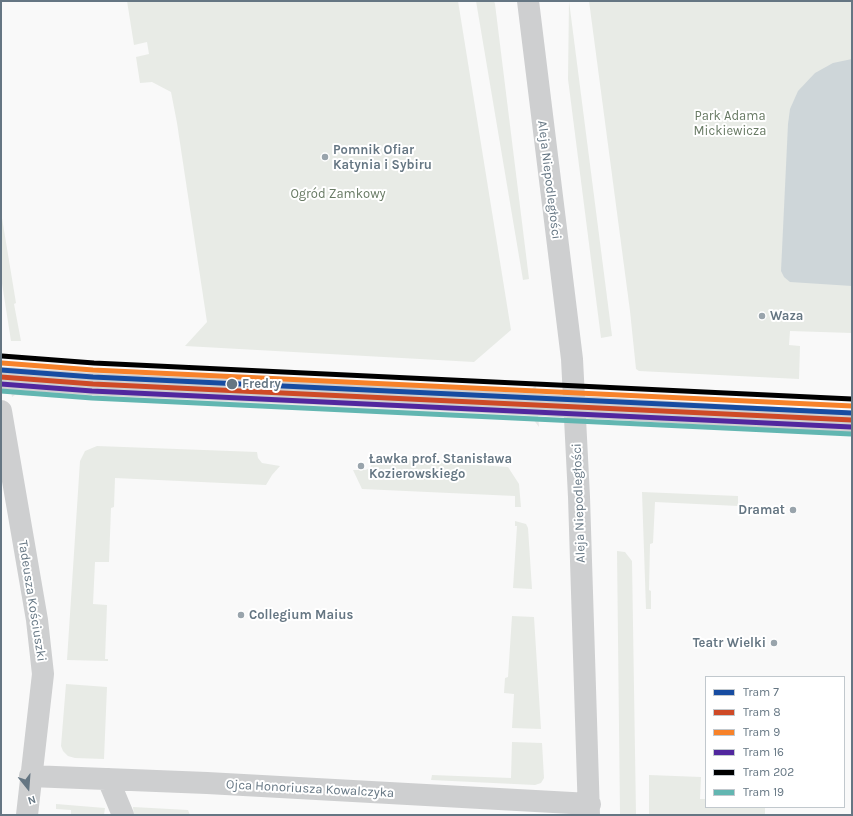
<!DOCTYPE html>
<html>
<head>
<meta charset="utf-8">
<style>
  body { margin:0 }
  #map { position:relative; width:853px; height:816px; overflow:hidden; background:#f9f9f9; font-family:Karla,sans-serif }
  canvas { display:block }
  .frame { position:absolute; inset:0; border:2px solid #657683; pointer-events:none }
  .legend { position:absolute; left:705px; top:676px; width:140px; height:132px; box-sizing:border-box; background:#fff; border:1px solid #c1c8cd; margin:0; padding:5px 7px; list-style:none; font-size:12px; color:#657683 }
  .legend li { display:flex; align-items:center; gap:8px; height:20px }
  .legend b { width:20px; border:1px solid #c1c8cd }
  .north { position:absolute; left:8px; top:768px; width:40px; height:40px; -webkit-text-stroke:3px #fff; paint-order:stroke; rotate:163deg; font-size:11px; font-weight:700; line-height:16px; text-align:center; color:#657683 }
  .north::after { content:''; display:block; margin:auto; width:14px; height:18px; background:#657683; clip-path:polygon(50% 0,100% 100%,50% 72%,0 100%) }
</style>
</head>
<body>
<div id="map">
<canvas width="853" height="816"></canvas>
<div class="frame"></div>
<ul class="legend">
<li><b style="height:5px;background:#174ca1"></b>Tram 7</li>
<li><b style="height:5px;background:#ce4a27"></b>Tram 8</li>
<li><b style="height:5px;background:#f7822a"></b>Tram 9</li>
<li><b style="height:5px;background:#51279e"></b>Tram 16</li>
<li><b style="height:5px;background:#000"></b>Tram 202</li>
<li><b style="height:5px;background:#62b6b1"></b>Tram 19</li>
</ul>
<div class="north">N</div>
</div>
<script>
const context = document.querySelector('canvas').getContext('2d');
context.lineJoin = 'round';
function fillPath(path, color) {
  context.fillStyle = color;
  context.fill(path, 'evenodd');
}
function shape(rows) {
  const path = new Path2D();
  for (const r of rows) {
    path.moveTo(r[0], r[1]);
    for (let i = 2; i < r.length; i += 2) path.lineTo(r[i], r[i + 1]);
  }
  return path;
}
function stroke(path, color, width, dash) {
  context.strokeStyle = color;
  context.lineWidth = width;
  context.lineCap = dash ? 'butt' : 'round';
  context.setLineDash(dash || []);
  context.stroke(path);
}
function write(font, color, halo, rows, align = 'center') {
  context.font = font + ' Karla,sans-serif';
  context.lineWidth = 4;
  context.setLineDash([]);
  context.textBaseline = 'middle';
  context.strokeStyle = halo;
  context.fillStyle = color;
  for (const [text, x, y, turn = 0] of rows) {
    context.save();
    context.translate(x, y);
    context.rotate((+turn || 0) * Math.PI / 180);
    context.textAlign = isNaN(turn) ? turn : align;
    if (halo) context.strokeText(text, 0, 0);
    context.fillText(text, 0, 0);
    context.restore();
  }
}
fillPath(shape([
  [6,367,522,393,528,392,536,385,539,427,533,419,521,418,15,395,12,397]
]), '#e8e9e9');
fillPath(shape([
  [127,1,458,1,511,330,474,362,185,346,207,322,177,123,171,92,152,82,140,83,136,57,149,54,147,42,134,45],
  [476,1,494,1,495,4,529,279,523,280],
  [569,1,612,336,601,338,568,79],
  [589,1,852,1,852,333,790,331,789,345,800,346,799,379,639,371,636,369,630,311],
  [1,212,16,303,14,304,21,341,11,341,1,277],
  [97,446,257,452,258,458,262,463,280,466,272,475,266,485,115,478,114,507,111,508,109,562,95,562,93,604,107,605,105,659,108,659,108,661,67,660,80,461,85,451],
  [374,458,508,467,519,484,521,507,515,507,515,496,362,489,353,470,365,470,370,468],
  [642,492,738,496,738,506,655,502,653,543,650,544,649,590,651,591,651,609,646,609],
  [515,521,526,524,528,528,532,589,513,588,517,526,515,526],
  [617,551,625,552,632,561,636,815,620,815],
  [512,616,534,617,541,729,512,728,514,694,504,693,505,678,508,677],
  [66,684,107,687,104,759,75,758,68,756,63,751,61,746],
  [512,742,542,743,544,778,541,783,535,785,431,780,432,775,511,778],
  [649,775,701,777,700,799,706,799,706,807,765,807,765,815,649,815],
  [56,804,105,808,104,815,71,815,71,810,56,809],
  [133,807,188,810,190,815,134,815]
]), '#e8ebe6');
fillPath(shape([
  [852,59,852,286,790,282,784,277,781,271,788,124,790,109,798,91,815,73,833,63]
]), '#ced6d9');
stroke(shape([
  [528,1,572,359,579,497,589,815],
  [1,378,90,384,395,397,852,422],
  [1,411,37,620,43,674,27,815],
  [30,776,207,783,590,804],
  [108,779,123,815]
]), '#cecfd0', 22);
stroke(shape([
  [1,370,93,377,852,413]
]), '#174ca1', 5);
stroke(shape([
  [1,377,93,384,852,420]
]), '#ce4a27', 5);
stroke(shape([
  [2,363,93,370,852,406]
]), '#f7822a', 5);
stroke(shape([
  [1,384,92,391,851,427]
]), '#51279e', 5);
stroke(shape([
  [2,356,94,363,852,399]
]), '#000', 5);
stroke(shape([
  [1,391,92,398,851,434]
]), '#62b6b1', 5);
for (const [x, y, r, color] of [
  [325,157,4,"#99a4ac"],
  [762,316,4,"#99a4ac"],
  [232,384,6,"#657683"],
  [361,466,4,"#99a4ac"],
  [793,510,4,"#99a4ac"],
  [241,615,4,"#99a4ac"],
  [774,643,4,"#99a4ac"]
]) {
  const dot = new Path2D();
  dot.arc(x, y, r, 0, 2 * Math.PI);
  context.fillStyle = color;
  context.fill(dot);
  stroke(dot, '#fff', 1.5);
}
write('13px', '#687a64', '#fff', [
  ["Park Adama",730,116],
  ["Mickiewicza",730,131],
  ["Ogród Zamkowy",338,194]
]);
write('bold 13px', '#657683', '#fff', [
  ["Pomnik Ofiar",333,150],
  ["Katynia i Sybiru",333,165],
  ["Waza",770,316],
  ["Ławka prof. Stanisława",369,459],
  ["Kozierowskiego",369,474],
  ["Dramat",785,510,"right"],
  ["Collegium Maius",249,615],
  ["Teatr Wielki",766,643,"right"]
], 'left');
write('13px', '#657683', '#fff', [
  ["Aleja Niepodległości",549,180,83],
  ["Aleja Niepodległości",579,503,-92],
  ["Tadeusza Kościuszki",32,601,81],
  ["Ojca Honoriusza Kowalczyka",310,789,3]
]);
write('bold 13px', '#657683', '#fff', [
  ["Fredry",242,384]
], 'left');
</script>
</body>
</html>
